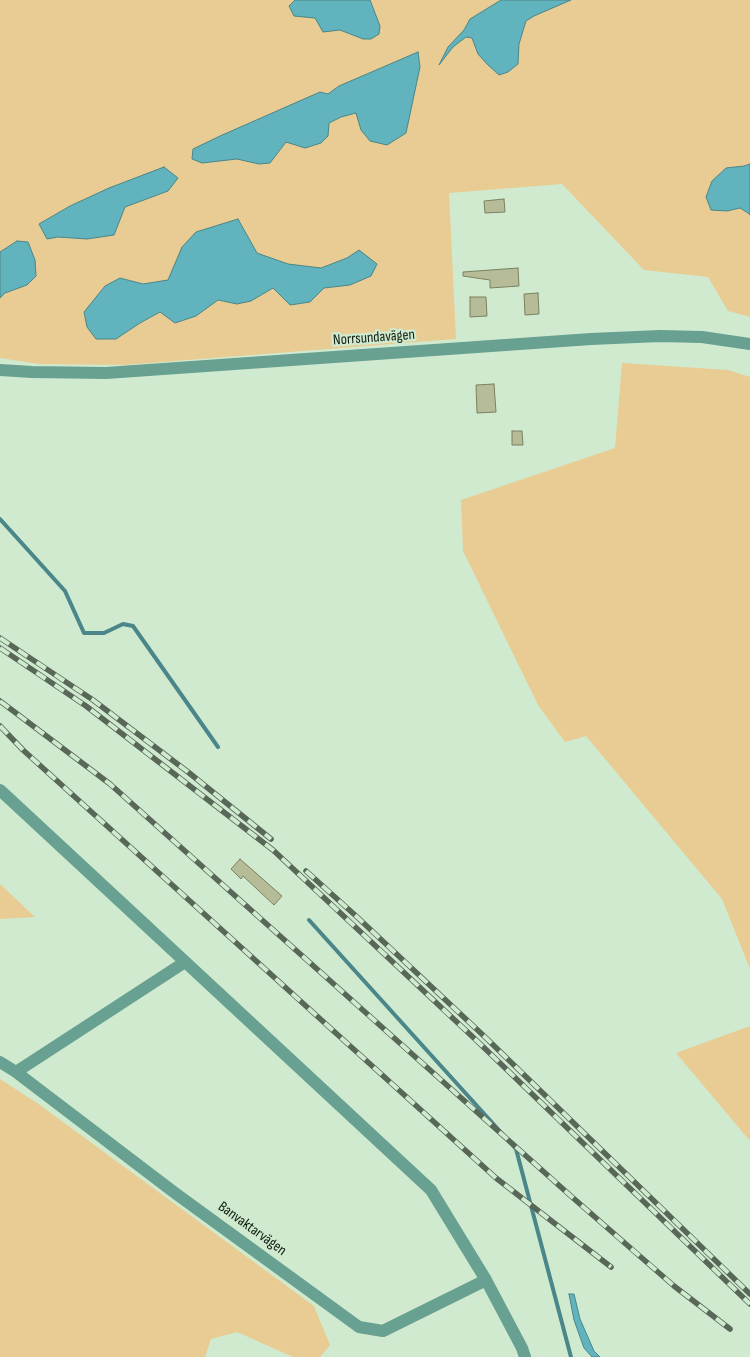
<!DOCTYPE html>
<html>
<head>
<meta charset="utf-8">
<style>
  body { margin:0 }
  canvas { display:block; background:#cfeace }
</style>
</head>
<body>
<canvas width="750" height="1357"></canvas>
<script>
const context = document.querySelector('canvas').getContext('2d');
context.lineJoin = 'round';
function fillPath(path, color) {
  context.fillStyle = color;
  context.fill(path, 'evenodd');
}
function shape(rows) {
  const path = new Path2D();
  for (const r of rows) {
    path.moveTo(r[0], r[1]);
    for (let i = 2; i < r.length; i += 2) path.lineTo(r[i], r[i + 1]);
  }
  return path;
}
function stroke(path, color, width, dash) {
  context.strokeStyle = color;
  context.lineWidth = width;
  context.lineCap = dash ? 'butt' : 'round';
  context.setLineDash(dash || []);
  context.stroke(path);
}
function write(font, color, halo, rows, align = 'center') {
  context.font = font + ' "Sofia Sans Condensed",sans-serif';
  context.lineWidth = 4.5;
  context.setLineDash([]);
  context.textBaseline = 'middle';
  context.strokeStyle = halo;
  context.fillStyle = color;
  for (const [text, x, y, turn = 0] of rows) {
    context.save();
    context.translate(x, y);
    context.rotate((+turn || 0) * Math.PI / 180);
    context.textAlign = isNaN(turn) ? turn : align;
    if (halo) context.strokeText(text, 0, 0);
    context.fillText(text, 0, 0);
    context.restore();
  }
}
fillPath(shape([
  [0,0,750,0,750,317,728,311,708,277,644,270,562,184,449,193,456,339,124,365,39,364,0,358],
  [622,363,728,370,750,377,750,969,722,899,586,736,565,742,538,705,463,551,461,500,615,448],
  [0,884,35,917,0,919],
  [750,1026,750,1141,676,1053],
  [0,1079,37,1103,314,1306,330,1345,320,1357,293,1357,237,1332,211,1339,205,1357,0,1357]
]), '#e9cc93');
const water = shape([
  [295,0,370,0,380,26,379,34,371,39,363,39,340,30,323,32,315,18,294,16,289,6,295,0],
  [501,0,571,0,534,16,526,21,519,44,518,64,508,72,499,75,487,64,478,54,472,38,466,37,453,47,439,65,448,47,464,30,470,19,501,0],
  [418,52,420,67,406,133,387,145,370,141,361,130,356,113,341,117,329,123,328,136,321,143,305,148,286,142,270,163,259,164,237,159,202,163,192,159,193,149,220,136,320,92,328,94,339,86,418,52],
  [750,164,750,215,748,213,740,208,727,211,711,210,706,197,712,181,726,168,744,166,750,164],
  [164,167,178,178,168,191,125,207,114,235,87,239,58,237,47,239,39,224,70,206,109,188,164,167],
  [238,219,257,253,288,264,321,268,347,258,359,250,377,264,371,276,350,285,324,288,310,302,290,305,273,288,251,301,237,304,218,300,196,316,175,323,160,312,140,323,116,339,96,339,87,327,84,312,105,286,120,278,143,284,168,280,182,247,196,232,238,219],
  [17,241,28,242,35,260,36,276,27,285,5,293,0,298,0,252,17,241],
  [569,1294,574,1294,580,1319,594,1351,600,1357,592,1357,584,1348,574,1320,569,1294]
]);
fillPath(water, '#61b3bd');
stroke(water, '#4a868a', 1);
stroke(shape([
  [0,519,65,591,84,633,104,633,123,624,133,626,218,747],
  [309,920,516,1149,571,1357]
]), '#4a868a', 4);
const building = shape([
  [504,199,505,212,485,213,484,201,504,199],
  [518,268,519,286,490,288,490,280,463,276,463,272,518,268],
  [538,293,539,314,525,315,524,294,538,293],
  [470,297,486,297,487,316,470,317,470,297],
  [494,384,496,412,477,413,476,385,494,384],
  [512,431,522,431,523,445,512,445,512,431],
  [240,859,282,896,274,905,243,876,241,879,231,869,240,859]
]);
fillPath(building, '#b6bb98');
stroke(building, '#7b8060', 1);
stroke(shape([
  [0,370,32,372,106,373,591,339,660,336,702,337,750,344],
  [0,790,431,1190,486,1280,522,1348,525,1357],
  [0,1062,16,1072,175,1193,359,1327,383,1331,486,1280],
  [16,1072,185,962]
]), '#68a091', 12);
const rail = shape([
  [0,638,93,700,188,772,271,839],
  [0,648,86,706,273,850,475,1039,750,1304],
  [0,701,110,784,572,1197,674,1286,730,1329],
  [0,726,23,750,496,1178,611,1267],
  [306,871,356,916,485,1037,750,1294]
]);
stroke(rail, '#586757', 5.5);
stroke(rail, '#cfeace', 4, [11]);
write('15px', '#141d13', '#cfeace', [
  ["Norrsundavägen",374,338,-4],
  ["Banvaktarvägen",252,1229,36]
]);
</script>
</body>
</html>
